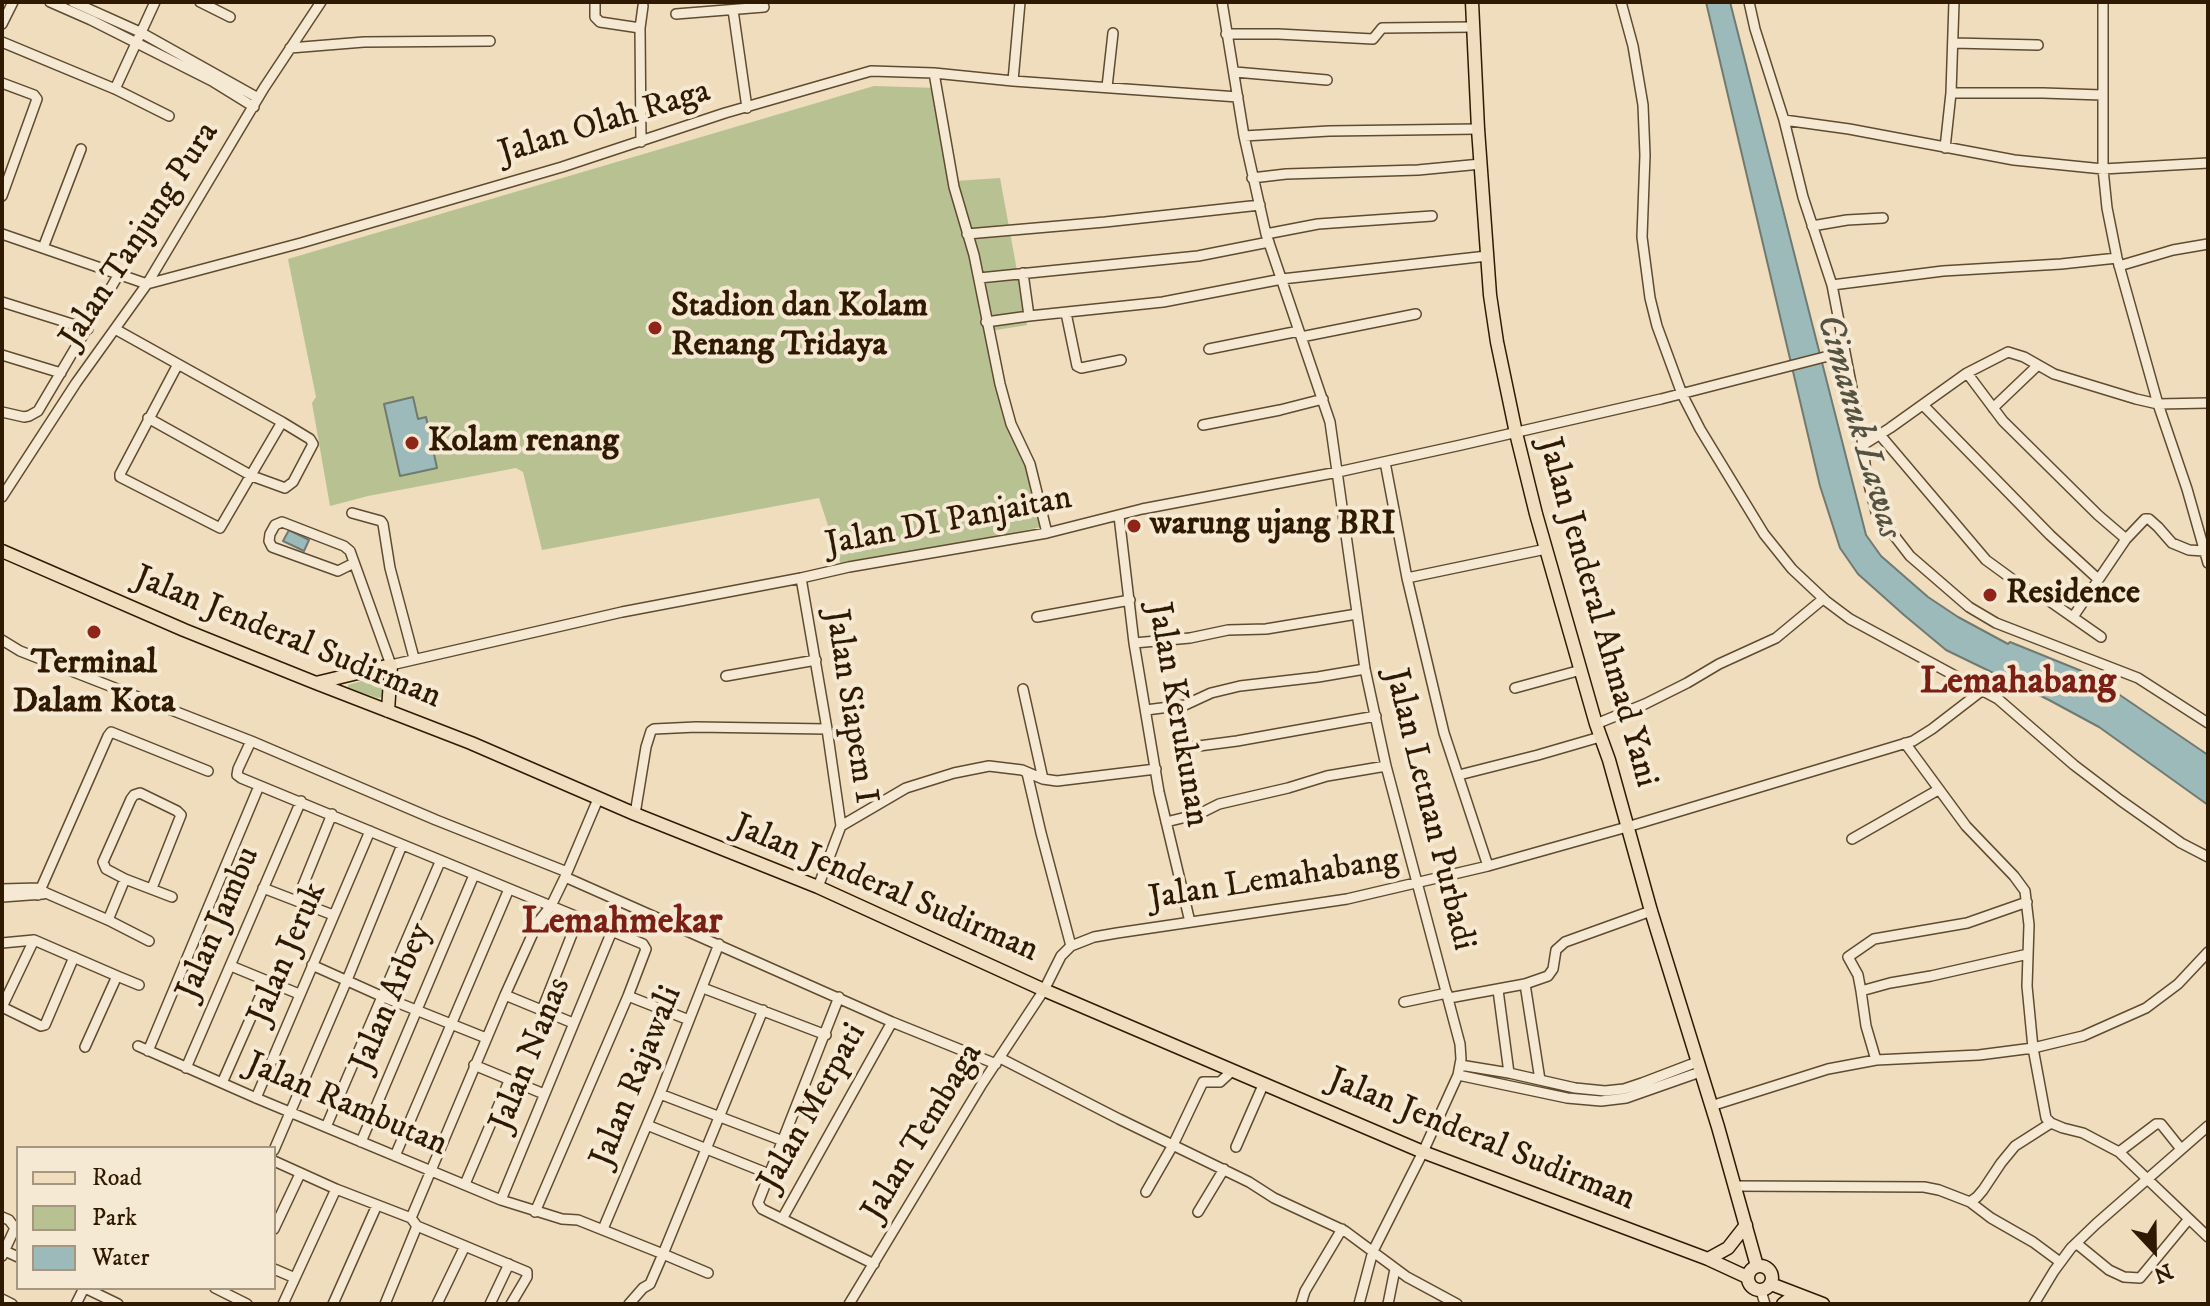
<!DOCTYPE html>
<html>
<head>
<meta charset="utf-8">
<style>
  body { margin:0 }
  #map { position:relative; width:2210px; height:1306px; overflow:hidden; background:#efddbd; font-family:"IM FELL DW Pica",serif }
  canvas { display:block }
  .frame { position:absolute; inset:0; border:4px solid #2f1a01; pointer-events:none }
  .legend { position:absolute; left:16px; top:1146px; width:260px; height:144px; box-sizing:border-box; background:#f5e9d4; border:2px solid #a69680; margin:0; padding:10px 14px; list-style:none; font-size:24px; color:#2f1a01 }
  .legend li { display:flex; align-items:center; gap:16px; height:40px }
  .legend b { width:40px; border:2px solid #a69680 }
  .north { position:absolute; left:2114px; top:1210px; width:80px; height:80px; -webkit-text-stroke:6px #f5e9d4; paint-order:stroke; rotate:158deg; font-size:22px; font-weight:700; line-height:32px; text-align:center; color:#2f1a01 }
  .north::after { content:''; display:block; margin:auto; width:28px; height:36px; background:#2f1a01; clip-path:polygon(50% 0,100% 100%,50% 72%,0 100%) }
</style>
</head>
<body>
<div id="map">
<canvas width="2210" height="1306"></canvas>
<div class="frame"></div>
<ul class="legend">
<li><b style="height:10px;background:#efddbd"></b>Road</li>
<li><b style="height:22px;background:#b8c192"></b>Park</li>
<li><b style="height:22px;background:#9dbabb"></b>Water</li>
</ul>
<div class="north">N</div>
</div>
<script>
const context = document.querySelector('canvas').getContext('2d');
context.lineJoin = 'round';
function fillPath(path, color) {
  context.fillStyle = color;
  context.fill(path, 'evenodd');
}
function shape(rows) {
  const path = new Path2D();
  for (const r of rows) {
    if (r.length === 3) {
      path.moveTo(r[0] + r[2], r[1]);
      path.arc(r[0], r[1], r[2], 0, 2 * Math.PI);
      continue;
    }
    path.moveTo(r[0], r[1]);
    for (let i = 2; i < r.length; i += 2) path.lineTo(r[i], r[i + 1]);
  }
  return path;
}
function stroke(path, color, width, dash) {
  context.strokeStyle = color;
  context.lineWidth = width;
  context.lineCap = dash ? 'butt' : 'round';
  context.setLineDash(dash || []);
  context.stroke(path);
}
function write(font, color, halo, rows, align = 'center') {
  context.font = font + ' "IM FELL DW Pica",serif';
  context.lineWidth = 8;
  context.setLineDash([]);
  context.textBaseline = 'middle';
  context.strokeStyle = halo;
  context.fillStyle = color;
  for (const [text, x, y, turn = 0] of rows) {
    context.save();
    context.translate(x, y);
    context.rotate((+turn || 0) * Math.PI / 180);
    context.textAlign = isNaN(turn) ? turn : align;
    if (halo) context.strokeText(text, 0, 0);
    context.fillText(text, 0, 0);
    context.restore();
  }
}
fillPath(shape([
  [874,86,937,88,955,181,1000,178,1027,325,990,331,1008,410,1029,452,1051,525,842,568,819,498,542,550,523,472,516,468,368,496,330,506,312,403,316,397,288,259],
  [379,676,385,680,383,697,378,698,348,688,348,685]
]), '#b8c192');
const water = shape([
  [1706,2,1730,2,1866,535,1881,556,1928,597,1958,617,2008,644,2010,642,2089,674,2208,755,2208,805,2099,727,2049,700,1946,650,1904,615,1858,574,1840,548,1820,486,1706,2],
  [413,397,418,419,426,417,437,468,400,476,384,404,413,397],
  [289,530,309,540,304,551,283,541,289,530]
]);
fillPath(water, '#9dbabb');
stroke(water, '#717a71', 2);
const minor = shape([
  [50,2,91,20,212,81,254,107],
  [73,2,140,32,258,98],
  [200,2,230,17],
  [595,2,595,17,600,22,640,28],
  [1222,2,1244,136,1266,234,1330,422,1365,669,1386,766,1460,1044,1461,1059,1458,1075,1423,1152,1373,1251,1359,1304],
  [1621,2,1633,46,1643,105,1645,155,1642,237,1650,298,1657,326,1682,394,1700,429,1764,534,1792,569,1826,601,1850,619,1998,699,2074,765,2120,800,2181,843,2208,857],
  [1749,2,1755,29,1784,120,1803,197,1832,285,1863,445,1866,473,1876,512,1910,556,1969,607,1996,623,2138,678,2208,723],
  [2103,2,2103,169,2107,208,2117,258,2158,404,2187,489,2208,563],
  [733,10,747,108],
  [676,14,764,7],
  [2,24,13,2],
  [1226,34,1278,34,1373,39,1382,28,1473,27],
  [2,42,115,89,169,116],
  [1953,43,2038,45],
  [290,48,364,42,490,41],
  [1235,72,1327,80],
  [934,73,954,187,974,255,1000,384,1011,424,1030,464,1047,533],
  [1013,81,1020,2],
  [2,83,34,95,37,99,2,196],
  [1107,87,1113,33],
  [115,89,155,2],
  [1951,93,2043,93,2102,95],
  [1784,120,1849,129,2014,160,2103,169,2208,163],
  [1244,136,1329,131,1478,129],
  [641,142,640,28,643,6],
  [1945,148,1951,93,1954,2],
  [1252,178,1286,174,1418,170,1481,164],
  [1812,226,1847,220,1883,218],
  [2,234,147,284,301,243,562,167,725,113,871,71,934,73,1013,81,1238,97],
  [967,234,1105,222,1260,205],
  [1266,234,1318,224,1432,216],
  [43,248,81,149],
  [2119,266,2173,250,2208,244],
  [1023,273,1029,316,1163,302,1282,279,1487,256],
  [979,278,1198,256,1269,242],
  [1832,285,1943,271,2061,264,2117,258],
  [2,302,88,329],
  [1066,313,1077,366,1081,368,1121,360],
  [986,322,1029,316],
  [115,329,282,422,310,439,313,444,293,482,285,488,252,476,148,418],
  [1301,337,1416,314],
  [1209,349,1299,331],
  [2,355,61,373],
  [178,364,120,474,120,477,220,528,282,422],
  [1967,373,2003,421,2098,515,2126,539],
  [1923,405,2050,535,2098,579],
  [1993,408,2037,366],
  [2,412,24,417,29,416,38,411,119,274],
  [1203,425,1280,410,1323,399],
  [1880,435,1986,560,2023,587,2051,602,2101,637],
  [1863,445,1890,428,1967,373,2008,352,2024,357,2054,374,2136,399,2158,404,2208,403],
  [1385,462,1407,578,1444,733,1488,866],
  [2,497,76,383,147,284,264,88,321,2],
  [352,513,381,521,383,524,390,568,414,658],
  [1119,516,1134,643,1159,792,1190,922],
  [354,563,338,571,272,547,269,541,270,534,275,525,282,522,344,546,350,551,391,665,622,612,801,578,849,567,1047,533,1142,509,1338,472,1461,445,1661,399,1844,352],
  [801,578,827,729,841,826,818,887],
  [1407,578,1546,549],
  [1037,617,1130,600],
  [2073,617,2126,539,2145,519,2149,519,2158,527,2172,543,2189,550,2204,551],
  [2,640,20,651,251,741],
  [1134,643,1190,638,1228,630,1266,629,1357,614],
  [726,676,816,660],
  [1515,688,1581,670],
  [1023,689,1043,779],
  [1146,710,1185,705,1211,693,1240,686,1318,677,1365,669],
  [1596,724,1645,704,1687,683,1719,664,1776,638,1823,599],
  [1905,743,1966,826,2014,876,2025,891,2029,925,2027,986,2033,1048,2046,1118,2051,1123,2063,1128,2083,1133,2119,1152,2208,1237],
  [1191,747,1237,741,1376,716],
  [1027,773,1041,833,1071,946],
  [1459,775,1538,755,1600,737],
  [635,814,646,747,651,731,654,729,696,727,827,729],
  [1166,822,1199,814,1219,804,1288,788,1327,776,1386,766],
  [841,826,906,788,954,773,989,766,1022,770,1043,779,1057,781,1156,769],
  [1852,839,1938,790],
  [565,877,892,1022,996,1064],
  [125,879,106,869,103,862,131,799,134,795,140,793,177,811,181,815,152,888],
  [263,888,333,915],
  [2,889,39,888,46,893,108,920,125,879,172,897],
  [38,895,108,736,111,732,208,771],
  [2,897,43,894],
  [297,900,332,814],
  [2027,902,1967,923,1874,939,1848,957,1858,975,1861,991,1890,983,1931,976,2028,954],
  [108,920,149,941],
  [34,940,2,1007,41,1026,45,1025,74,957],
  [2,943,34,940,117,976,85,1047],
  [312,965,381,996,486,1038],
  [231,966,299,994],
  [117,976,139,985],
  [1525,984,1540,1080],
  [703,988,826,1035],
  [1498,990,1509,1073],
  [1861,991,1866,1026,1876,1060],
  [505,995,573,1023],
  [628,996,689,1020],
  [839,997,758,1203,762,1209,874,1264],
  [1449,998,1525,984,1548,976,1553,969,1556,950,1565,942,1651,911],
  [1404,1002,1447,993],
  [542,1010,578,919],
  [138,1046,256,1098,501,1200,562,1219,578,1220,663,1254,763,1010],
  [148,1051,259,786],
  [1000,1058,1119,1119,1249,1182,1274,1198,1345,1231,1407,1277,1457,1304],
  [474,1065,544,1094],
  [1460,1065,1509,1073,1575,1088,1605,1091,1624,1089,1642,1083,1697,1062],
  [186,1068,301,801],
  [1458,1075,1567,1098,1601,1101,1626,1098,1700,1072],
  [222,1083,267,981],
  [660,1094,783,1141],
  [256,1098,370,831],
  [1711,1106,1828,1069,1876,1060,1979,1055,2033,1048,2083,1036,2146,1008,2178,984,2208,952],
  [647,1125,769,1174],
  [326,1127,440,862],
  [361,1142,474,875],
  [1236,1147,1264,1083],
  [274,1150,347,980,402,845],
  [2119,1152,2156,1124,2161,1124,2181,1149],
  [395,1156,509,889],
  [274,1161,336,1189,411,1218,417,1226,527,1272,527,1277,511,1304],
  [465,1184,509,1081],
  [1735,1186,1924,1187,1939,1190,1970,1202,1977,1197,1983,1190,2001,1163,2015,1146,2051,1123],
  [1146,1192,1173,1145,1203,1082,1220,1082,1232,1071],
  [501,1200,612,931],
  [1970,1202,1991,1218,2033,1242,2060,1262],
  [535,1212,628,996,646,949,643,944,241,778,237,775,238,769,251,741,436,820,567,872],
  [1198,1212,1224,1169],
  [2,1217,9,1220,15,1228,2,1256],
  [411,1218,505,995,538,922,551,906,565,877,598,799],
  [782,1219,892,1022],
  [274,1229,300,1174],
  [603,1229,660,1094,719,944],
  [2076,1243,2109,1270,2124,1277,2140,1278,2188,1220],
  [5,1251,18,1257],
  [274,1269,295,1278],
  [85,1288,118,1304],
  [215,1288,247,1304],
  [1761,1291,1765,1304],
  [2,1299,12,1304],
  [76,1304,84,1288],
  [283,1304,336,1189],
  [333,1304,377,1205],
  [385,1304,417,1226],
  [437,1304,465,1246],
  [490,1304,509,1264],
  [629,1304,643,1288,650,1284,663,1254,708,1273],
  [849,1304,982,1084,1044,990,1061,956,1071,946,1094,937,1117,933,1347,899,1488,866,1627,827,1913,741,1932,729,1984,689],
  [1301,1304,1305,1291,1342,1229],
  [1388,1304,1395,1269],
  [2034,1304,2054,1271,2071,1248,2096,1224,2208,1126]
]);
const major = shape([
  [1472,2,1478,129,1490,295,1497,342,1516,433,1536,514,1596,724,1609,760,1651,911,1718,1127,1757,1266],
  [2,551,184,630,316,683,471,743,635,814,818,887,1044,990,1423,1152,1708,1259,1747,1277],
  [316,683,391,665,388,711],
  [1708,1259,1728,1248,1746,1225],
  [1760,1278,12],
  [1771,1284,1823,1304],
  [1783,1304,1787,1301,1804,1298]
]);
stroke(minor, '#5f4b30', 12);
stroke(major, '#2f1a01', 15);
stroke(minor, '#f5e9d4', 9);
stroke(major, '#efddbd', 12);
for (const [x, y, r, color] of [
  [655,328,8,"#8f2418"],
  [412,443,8,"#8f2418"],
  [1134,526,8,"#8f2418"],
  [1990,595,8,"#8f2418"],
  [94,632,8,"#8f2418"]
]) {
  const dot = new Path2D();
  dot.arc(x, y, r, 0, 2 * Math.PI);
  context.fillStyle = color;
  context.fill(dot);
  stroke(dot, '#f5e9d4', 3);
}
write('34px', '#2f1a01', '#f5e9d4', [
  ["Jalan Olah Raga",605,124,-17],
  ["Jalan Tanjung Pura",141,236,-57],
  ["Jalan DI Panjaitan",949,523,-11],
  ["Jalan Jenderal Ahmad Yani",1596,613,74],
  ["Jalan Jenderal Sudirman",287,639,22],
  ["Jalan Siapem I",849,707,81],
  ["Jalan Kerukunan",1176,715,80],
  ["Jalan Letnan Purbadi",1428,810,76],
  ["Jalan Lemahabang",1274,881,-9],
  ["Jalan Jenderal Sudirman",885,890,23],
  ["Jalan Jambu",220,924,-67],
  ["Jalan Jeruk",289,954,-67],
  ["Jalan Arbey",393,998,-67],
  ["Jalan Nanas",532,1055,-68],
  ["Jalan Rajawali",638,1077,-68],
  ["Jalan Rambutan",346,1106,23],
  ["Jalan Merpati",814,1108,-61],
  ["Jalan Tembaga",924,1133,-59],
  ["Jalan Jenderal Sudirman",1481,1141,22]
]);
write('bold 34px', '#2f1a01', '#f5e9d4', [
  ["Stadion dan Kolam",671,308],
  ["Renang Tridaya",671,347],
  ["Kolam renang",428,443],
  ["warung ujang BRI",1150,526],
  ["Residence",2006,595],
  ["Terminal",94,665,"center"],
  ["Dalam Kota",94,704,"center"]
], 'left');
write('italic 36px', '#565242', '#f5e9d4', [
  ["Cimanuk Lawas",1857,427,74]
]);
write('bold 38px', '#7a1f14', '#f5e9d4', [
  ["Lemahabang",2018,684],
  ["Lemahmekar",622,924]
]);
</script>
</body>
</html>
